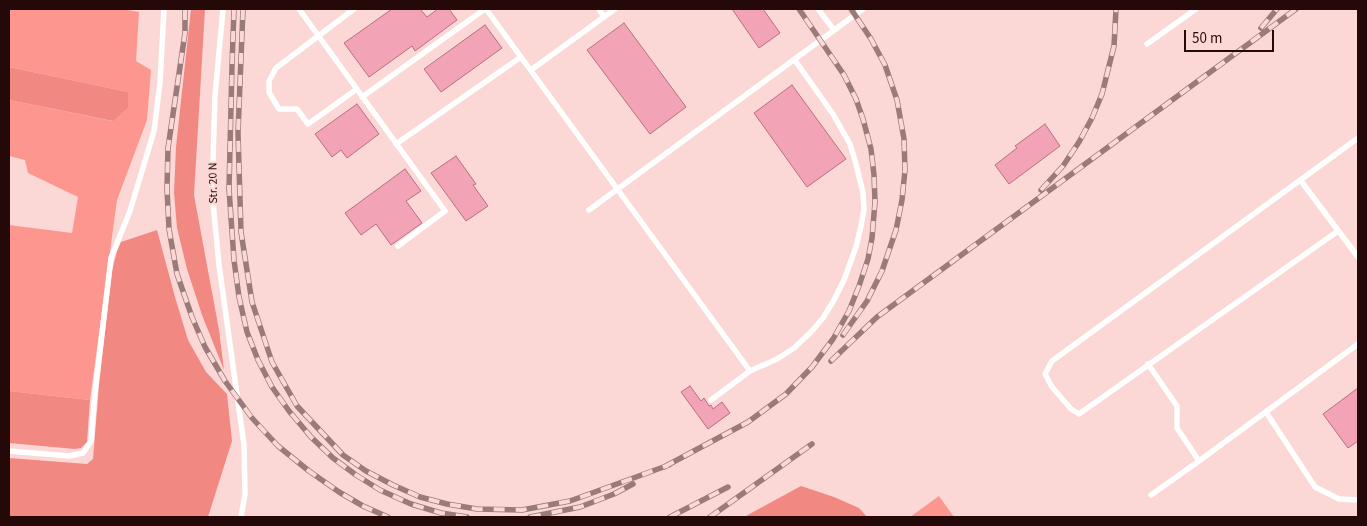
<!DOCTYPE html>
<html>
<head>
<meta charset="utf-8">
<style>
  body { margin:0 }
  #map { position:relative; width:1367px; height:526px; overflow:hidden; background:#fbd8d5; font-family:"Source Sans 3",sans-serif }
  canvas { display:block }
  .frame { position:absolute; inset:0; border:10px solid #250909; pointer-events:none }
  .scale { position:absolute; left:1184px; top:30px; width:90px; height:22px; box-sizing:border-box; border:2px solid #250909; border-top:0; padding-left:6px; font-size:15px; line-height:18px; white-space:nowrap; color:#250909; -webkit-text-stroke:4px #fbd8d5; paint-order:stroke }
</style>
</head>
<body>
<div id="map">
<canvas width="1367" height="526"></canvas>
<div class="frame"></div>
<div class="scale">50 m</div>
</div>
<script>
const context = document.querySelector('canvas').getContext('2d');
context.lineJoin = 'round';
function fillPath(path, color) {
  context.fillStyle = color;
  context.fill(path, 'evenodd');
}
function shape(rows) {
  const path = new Path2D();
  for (const r of rows) {
    path.moveTo(r[0], r[1]);
    for (let i = 2; i < r.length; i += 2) path.lineTo(r[i], r[i + 1]);
  }
  return path;
}
function stroke(path, color, width, dash) {
  context.strokeStyle = color;
  context.lineWidth = width;
  context.lineCap = dash ? 'butt' : 'round';
  context.setLineDash(dash || []);
  context.stroke(path);
}
function write(font, color, halo, rows, align = 'center') {
  context.font = font + ' "Source Sans 3",sans-serif';
  context.lineWidth = 4.5;
  context.setLineDash([]);
  context.textBaseline = 'middle';
  context.strokeStyle = halo;
  context.fillStyle = color;
  for (const [text, x, y, turn = 0] of rows) {
    context.save();
    context.translate(x, y);
    context.rotate((+turn || 0) * Math.PI / 180);
    context.textAlign = isNaN(turn) ? turn : align;
    if (halo) context.strokeText(text, 0, 0);
    context.fillText(text, 0, 0);
    context.restore();
  }
}
fillPath(shape([
  [9,9,122,9,139,12,136,61,151,70,147,120,117,200,90,400,9,391,9,225,72,233,78,197,28,173,25,160,9,156,9,100,112,121,128,108,128,92,9,67],
  [939,496,954,517,910,517]
]), '#fe9690');
fillPath(shape([
  [191,9,205,9,194,195,219,330,224,370,202,315,187,269,177,228,174,193,176,147],
  [9,67,128,92,128,108,113,121,9,100],
  [157,230,175,297,188,340,206,372,227,394,232,441,208,517,9,517,9,458,87,464,93,459,99,385,112,271,117,251,121,242],
  [9,391,90,400,87,442,81,448,75,449,9,443],
  [801,486,834,497,859,508,867,517,744,517]
]), '#f28882');
const building = shape([
  [392,9,420,9,427,17,438,9,449,9,457,20,415,51,412,46,369,77,344,43,392,9],
  [732,9,763,9,780,33,759,48,732,9],
  [624,23,686,107,650,134,587,50,624,23],
  [485,25,502,48,441,92,424,69,485,25],
  [792,85,846,159,807,187,754,113,792,85],
  [357,104,379,134,347,158,341,150,332,157,315,134,357,104],
  [1045,124,1060,146,1009,184,995,165,1017,148,1015,146,1045,124],
  [456,156,476,184,473,185,488,206,466,221,431,173,456,156],
  [405,169,421,191,406,201,422,223,391,245,376,224,361,235,345,213,405,169],
  [690,386,701,401,704,398,709,406,711,405,713,409,722,402,730,413,708,429,681,392,690,386],
  [1358,388,1358,441,1348,448,1323,414,1358,388]
]);
fillPath(building, '#f2a3b5');
stroke(building, '#b86e81', 1);
stroke(shape([
  [223,9,215,96,212,192,219,265,244,445,245,494,241,517],
  [299,9,445,211,398,246],
  [354,9,276,68,269,81,269,92,279,109,297,109,308,124,357,89],
  [486,9,750,371],
  [599,9,604,17],
  [818,9,834,30],
  [1147,44,1196,9],
  [531,70,615,9],
  [362,97,485,9],
  [396,144,521,57],
  [1301,181,1358,257],
  [589,210,863,9],
  [1338,231,1079,414,1071,409,1052,387,1045,374,1052,361,1358,138],
  [1148,364,1177,406,1177,428,1199,461],
  [711,400,750,371,777,359,794,348,811,332,823,318,834,300,844,280,856,247,861,226,864,209,863,193,856,164,850,144,833,114,794,59],
  [1266,412,1315,487,1339,499,1358,500],
  [9,451,69,456,83,453,91,441,95,392,111,258,130,211,154,131,160,83,164,9],
  [1151,495,1199,461,1358,344]
]), '#fff', 5.5);
const rail = shape([
  [185,9,185,33,168,148,167,189,169,229,177,274,192,317,205,347,225,381,252,418,278,446,309,471,339,492,363,506,388,517],
  [234,9,232,66,229,189,234,260,239,297,247,332,258,360,272,387,289,411,311,437,333,458,356,475,380,490,411,504,441,513,467,517],
  [243,9,238,133,241,232,252,302,272,362,297,406,343,455,366,471,393,485,420,497,447,504,477,509,522,510,570,501,669,465],
  [1261,28,1277,9],
  [1041,190,1063,166,1079,142,1092,118,1102,94,1114,46,1116,9],
  [843,335,867,301,882,271,896,230,902,200,905,170,904,139,897,100,885,65,871,39,851,9],
  [831,361,877,317,1296,9],
  [664,467,748,422,786,394,812,367,833,339,849,311,859,286,868,259,872,238,875,202,874,175,871,149,863,119,856,99,844,75,799,9],
  [530,517,580,507,614,494,633,484],
  [670,517,728,487],
  [710,517,812,444]
]);
stroke(rail, '#9a7b79', 5.5);
stroke(rail, '#fbd8d5', 4, [11]);
write('12px', '#250909', '#fbd8d5', [
  ["Str. 20 N",214,183,-91]
]);
</script>
</body>
</html>
